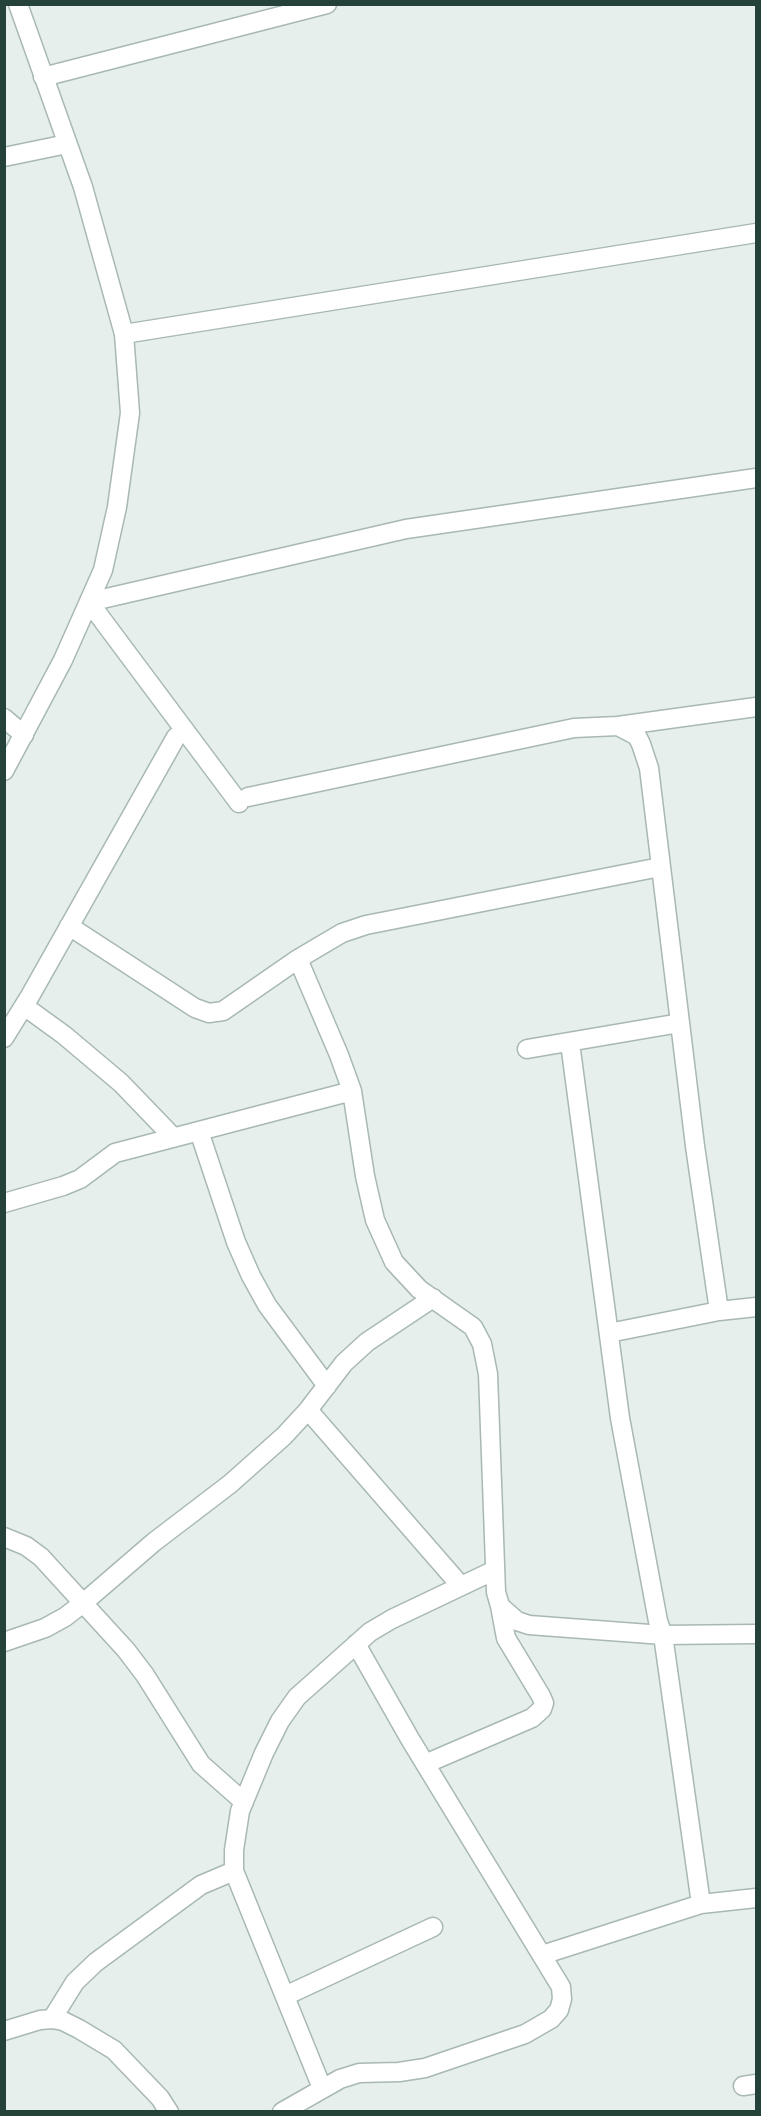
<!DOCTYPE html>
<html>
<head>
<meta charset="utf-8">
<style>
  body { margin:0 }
  #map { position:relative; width:761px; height:2116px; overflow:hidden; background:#e6efeb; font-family:Commissioner,sans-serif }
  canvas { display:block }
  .frame { position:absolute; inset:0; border:6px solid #24423a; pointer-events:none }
</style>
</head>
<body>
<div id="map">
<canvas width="761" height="2116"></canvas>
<div class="frame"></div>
</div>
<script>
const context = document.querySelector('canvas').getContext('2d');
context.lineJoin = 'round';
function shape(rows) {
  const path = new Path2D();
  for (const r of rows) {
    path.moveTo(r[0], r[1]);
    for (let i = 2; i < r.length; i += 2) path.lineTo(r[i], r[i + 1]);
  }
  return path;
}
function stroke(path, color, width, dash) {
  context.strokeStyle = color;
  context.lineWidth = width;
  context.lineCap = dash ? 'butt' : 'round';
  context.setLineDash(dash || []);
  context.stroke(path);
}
const minor = shape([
  [43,77,327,4],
  [4,157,67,144],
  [124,334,756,233],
  [4,718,24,735],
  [618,726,756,707],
  [248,797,574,728,618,726,637,736,641,744,649,768,695,1146,719,1311],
  [239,803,89,602,406,529,756,478],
  [69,926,195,1008,209,1013,223,1011,298,959,342,933,366,925,660,867],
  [298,959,339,1055,352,1091,365,1176,375,1220,394,1262,419,1289,473,1327,482,1344,488,1374,496,1592,500,1606,517,1621,529,1625,663,1635,756,1634],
  [24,1006,64,1035,121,1083,173,1137],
  [4,1038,30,996,176,737],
  [570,1043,620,1418,658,1621,663,1635,701,1904],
  [527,1049,680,1023],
  [199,1131,236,1242,251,1276,267,1305,327,1386],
  [4,1203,63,1186,80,1179,115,1153,352,1091],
  [609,1333,719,1311,756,1307],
  [308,1410,461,1586],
  [4,1537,26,1546,41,1557,126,1650,145,1675,201,1764,244,1802],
  [4,1642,45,1628,65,1617,82,1604,154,1542,230,1484,284,1436,308,1410,344,1363,367,1342,433,1298],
  [425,1764,532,1718,542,1709,544,1703,541,1696,506,1638,500,1606],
  [542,1955,701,1904,756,1898],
  [285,1996,433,1927],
  [52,2019,75,1982,96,1962,201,1885,234,1871],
  [743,2086,756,2084],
  [322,2088,234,1871,234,1850,240,1811,264,1753,280,1721,297,1697,370,1632,392,1619,495,1570],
  [282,2112,340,2079,359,2073,399,2072,425,2068,525,2034,551,2019,559,2010,562,1999,561,1987,410,1739,356,1644]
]);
const tertiary = shape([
  [4,771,63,660,103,570,117,507,130,413,124,334,83,187,18,4],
  [4,2031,40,2020,52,2019,63,2021,79,2029,114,2050,160,2098,169,2112]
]);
stroke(minor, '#a8b8b2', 21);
stroke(tertiary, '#a8b8b2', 21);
stroke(minor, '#fff', 18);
stroke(tertiary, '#fff', 18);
</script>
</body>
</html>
